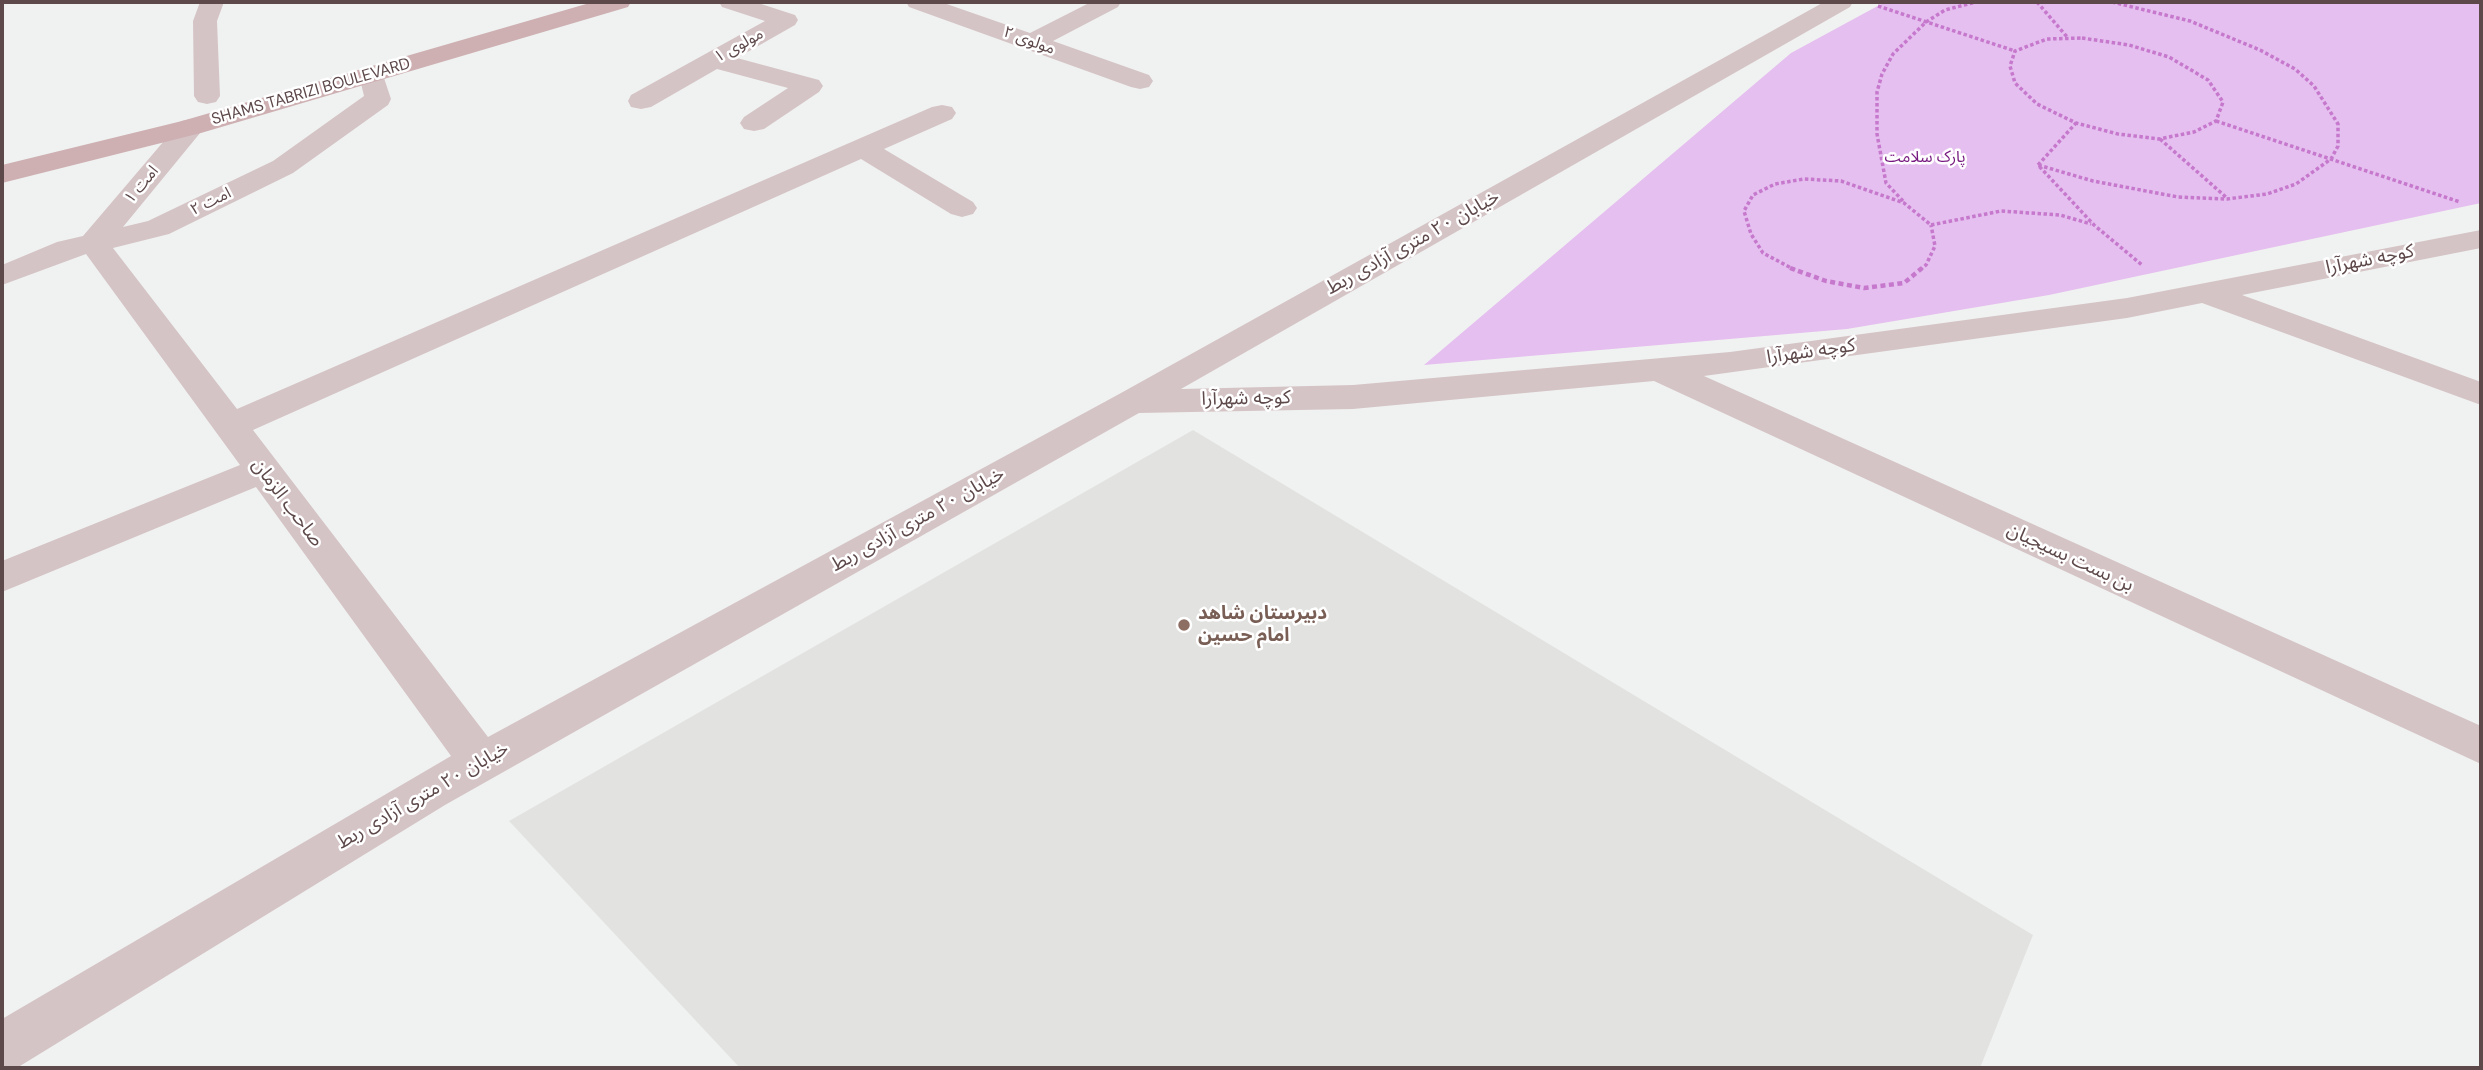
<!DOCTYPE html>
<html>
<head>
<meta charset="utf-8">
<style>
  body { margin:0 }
  #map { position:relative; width:2483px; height:1070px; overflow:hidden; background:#f0f2f1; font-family:"DM Sans",sans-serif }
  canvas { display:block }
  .frame { position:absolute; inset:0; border:4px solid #5d484a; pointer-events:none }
</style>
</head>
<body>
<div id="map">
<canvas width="2483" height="1070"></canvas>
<div class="frame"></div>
</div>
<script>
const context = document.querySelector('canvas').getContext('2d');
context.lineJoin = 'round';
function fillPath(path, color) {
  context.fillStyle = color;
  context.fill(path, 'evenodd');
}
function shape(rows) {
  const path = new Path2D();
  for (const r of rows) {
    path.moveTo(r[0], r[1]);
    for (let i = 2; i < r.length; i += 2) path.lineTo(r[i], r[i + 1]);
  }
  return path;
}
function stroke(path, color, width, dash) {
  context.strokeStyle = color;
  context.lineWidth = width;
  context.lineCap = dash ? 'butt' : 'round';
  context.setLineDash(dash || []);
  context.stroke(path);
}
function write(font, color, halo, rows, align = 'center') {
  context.font = font + ' "DM Sans","Noto Sans Arabic",sans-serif';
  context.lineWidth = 5;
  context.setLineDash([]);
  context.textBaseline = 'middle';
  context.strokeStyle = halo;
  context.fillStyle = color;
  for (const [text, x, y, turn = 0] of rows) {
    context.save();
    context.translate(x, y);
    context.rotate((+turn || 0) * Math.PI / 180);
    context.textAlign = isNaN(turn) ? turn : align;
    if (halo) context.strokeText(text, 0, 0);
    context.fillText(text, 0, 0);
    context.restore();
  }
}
fillPath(shape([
  [1193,430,2033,935,1980,1068,740,1068,509,821]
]), '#e2e3e1');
fillPath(shape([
  [1885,2,2481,2,2481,203,2049,295,1847,329,1424,365,1791,53]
]), '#e5bfef');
stroke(shape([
  [2037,2,2068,38],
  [2112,2,2190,21,2260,50,2295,69,2314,86,2338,124,2338,146,2331,159,2296,184,2267,194,2227,199,2178,197,2093,181,2038,165,2094,225,2142,265],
  [1878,6,2015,51],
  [2082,38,2129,45,2169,57,2208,80,2223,102,2216,121,2194,132,2159,139,2118,134,2076,123,2037,104,2015,83,2010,66,2015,51,2047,39,2082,38],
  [2216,121,2460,202],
  [2160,139,2227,198],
  [2038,165,2076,123],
  [1903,201,1886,183,1877,134,1877,92,1882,74,1893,54,1926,22,1945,10,1976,2],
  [1931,225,2001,211,2060,215,2091,224],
  [1795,270,1763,253,1751,234,1744,211,1753,195,1775,184,1804,179,1841,181,1904,203,1931,225],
  [1920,270,1926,265,1935,246,1931,225]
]), '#c678cd', 3.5, [3.5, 2.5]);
stroke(shape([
  [1790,268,1826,281,1864,288,1904,283,1922,268]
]), '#c678cd', 4.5, [5, 3.5]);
fillPath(shape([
  [200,2,224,2,217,21,220,96,216,102,207,104,198,102,194,96,193,21,200,2],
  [719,2,755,2,795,15,798,20,795,25,737,58,819,80,823,86,819,92,764,129,754,131,744,129,740,123,744,117,788,88,717,69,651,107,641,109,631,107,628,101,631,95,765,21,722,7,719,2],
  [906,2,941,2,1030,33,1091,2,1121,2,1118,7,1053,41,1149,75,1153,81,1149,87,1140,89,1131,87,909,7,906,2],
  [1824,2,1853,2,1850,7,1181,389,1353,385,1730,352,2127,298,2481,230,2481,248,2242,295,2481,382,2481,405,2202,303,2127,318,1704,376,2481,726,2481,764,1654,381,1353,409,1139,413,445,805,20,1066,2,1068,2,1019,451,756,256,487,2,592,2,561,240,465,86,254,2,285,2,265,57,242,83,236,181,121,191,119,201,121,205,127,123,227,148,221,273,161,364,96,359,75,363,69,372,67,381,69,391,99,388,105,293,173,169,234,113,248,237,409,932,107,942,105,952,107,956,113,952,119,884,149,973,202,977,208,973,214,962,217,951,214,861,159,253,430,488,737,1121,393,1824,2]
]), '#d5c4c6');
fillPath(shape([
  [593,2,631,2,628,7,201,133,2,183,2,165,182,121,593,2]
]), '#ceb0b3');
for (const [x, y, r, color] of [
  [1184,625,7,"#8d6e63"]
]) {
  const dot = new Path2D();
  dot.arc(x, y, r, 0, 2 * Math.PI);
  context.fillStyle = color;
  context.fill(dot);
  stroke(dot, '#fff', 2.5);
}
write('16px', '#5d484a', '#fff', [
  ["مولوی ۲",1029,41,20],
  ["مولوی ۱",739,46,-29],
  ["SHAMS TABRIZI BOULEVARD",311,92,-16],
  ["امت ۱",142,185,-50],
  ["امت ۲",211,202,-26]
]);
write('16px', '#76187f', '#fff', [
  ["پارک سلامت",1925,158]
]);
write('19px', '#5d484a', '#fff', [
  ["خیابان ۲۰ متری آزادی ربط",1413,243,-29],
  ["کوچه شهرآرا",2370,260,-11],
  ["کوچه شهرآرا",1811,352,-8],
  ["کوچه شهرآرا",1246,399,-1],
  ["صاحب الزمان",287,503,53],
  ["خیابان ۲۰ متری آزادی ربط",918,520,-29],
  ["بن بست بسیجیان",2070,558,25],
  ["خیابان ۲۰ متری آزادی ربط",423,796,-30]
]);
write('bold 19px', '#785e54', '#fff', [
  ["دبیرستان شاهد",1198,614],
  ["امام حسین",1198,636]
], 'left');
</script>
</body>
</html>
